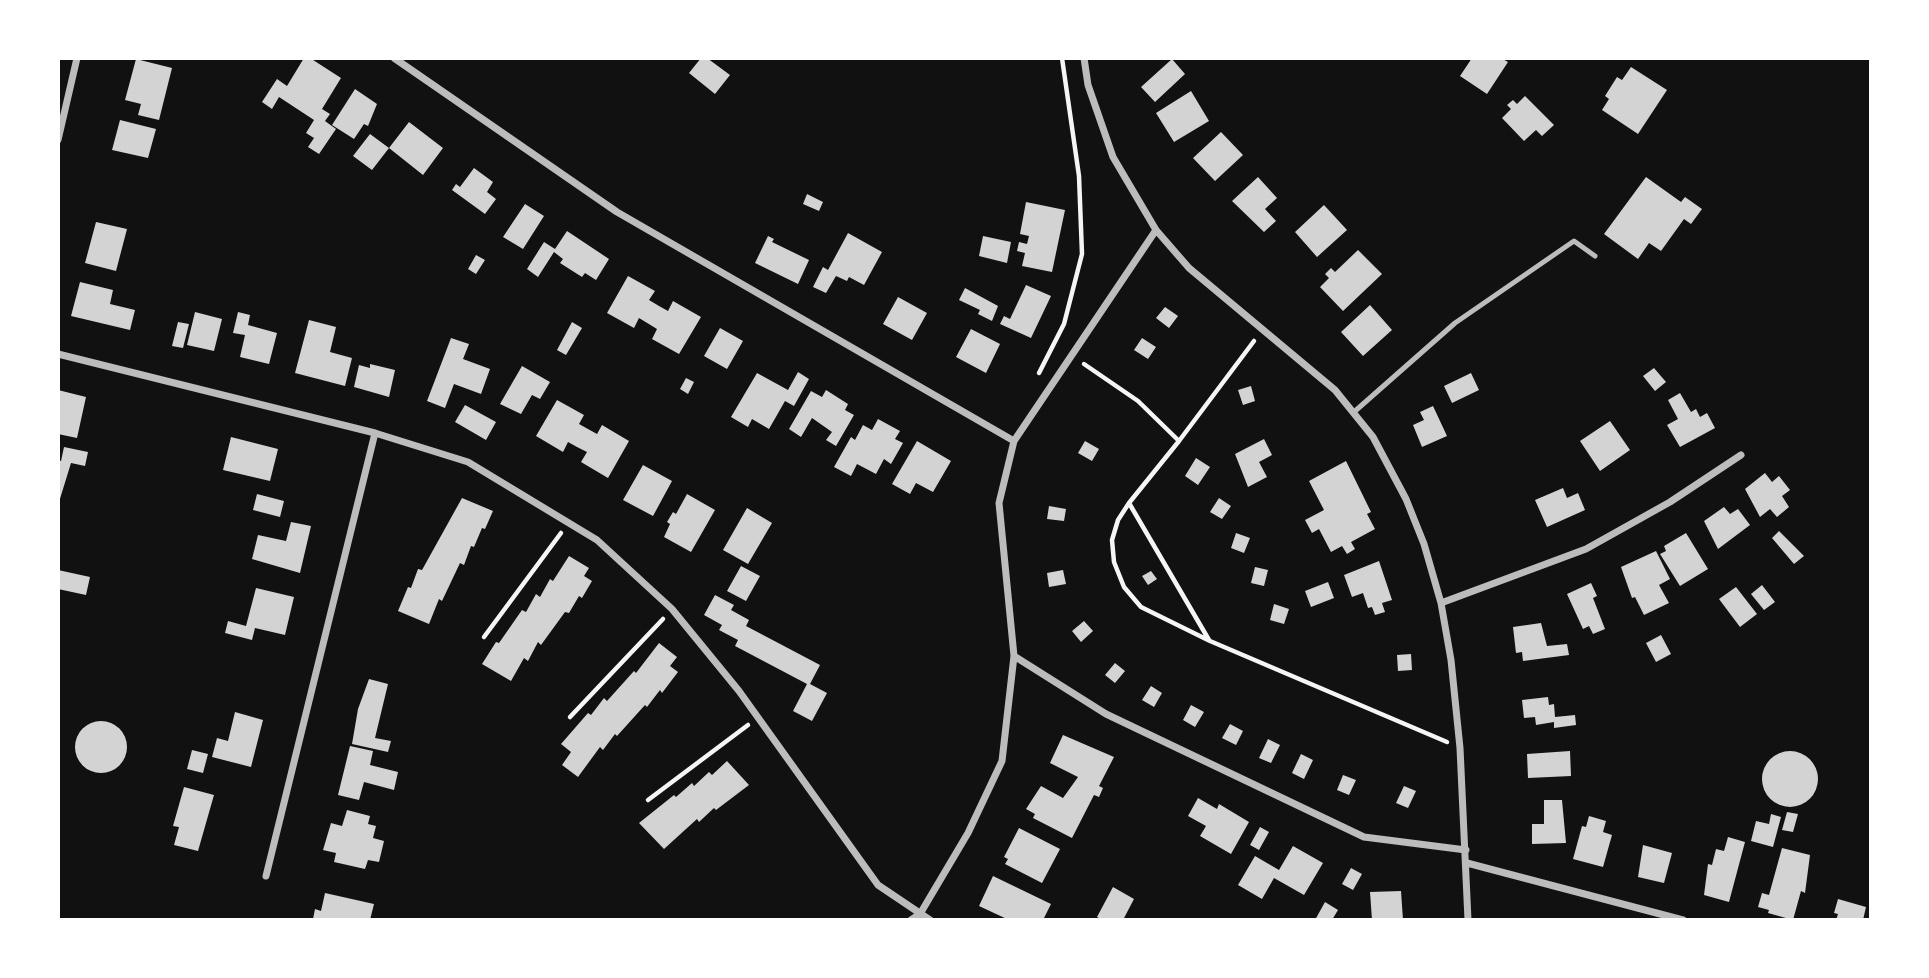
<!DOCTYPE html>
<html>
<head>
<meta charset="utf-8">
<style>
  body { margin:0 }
  #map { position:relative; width:1929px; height:978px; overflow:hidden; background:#111; font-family:"Exo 2",sans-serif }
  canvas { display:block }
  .frame { position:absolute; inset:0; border:60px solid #fff; pointer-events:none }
</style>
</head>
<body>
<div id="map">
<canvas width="1929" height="978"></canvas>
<div class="frame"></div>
</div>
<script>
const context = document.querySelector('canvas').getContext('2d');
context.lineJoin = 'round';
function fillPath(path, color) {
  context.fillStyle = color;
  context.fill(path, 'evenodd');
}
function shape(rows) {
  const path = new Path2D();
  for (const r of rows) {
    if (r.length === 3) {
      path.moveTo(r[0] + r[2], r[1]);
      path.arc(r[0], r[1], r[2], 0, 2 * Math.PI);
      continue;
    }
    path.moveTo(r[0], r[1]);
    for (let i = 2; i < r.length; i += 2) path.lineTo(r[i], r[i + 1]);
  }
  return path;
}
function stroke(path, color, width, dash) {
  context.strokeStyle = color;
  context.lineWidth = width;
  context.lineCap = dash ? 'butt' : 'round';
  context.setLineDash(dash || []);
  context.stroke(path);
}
fillPath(shape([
  [304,58,310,58,341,78,322,109,330,114,325,121,336,129,319,154,308,147,314,138,306,133,314,120,279,97,272,109,262,102,277,79,287,86],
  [701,58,707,58,730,75,715,94,689,73],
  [1472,58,1501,58,1508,62,1487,94,1460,76],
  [136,59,172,68,159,120,138,115,141,104,125,100],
  [1172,59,1185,74,1155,102,1141,87],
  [1631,67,1667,90,1638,134,1602,110,1609,99,1605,96,1617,77,1622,80],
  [355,89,377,104,368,126,364,124,354,139,332,125],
  [1191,91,1209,121,1174,142,1156,113],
  [1525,96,1554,125,1542,136,1536,130,1524,141,1502,118,1511,109,1507,105,1513,100,1517,104],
  [120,120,156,129,148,158,112,150],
  [409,122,443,148,423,175,389,148],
  [1221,132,1243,155,1215,181,1193,158],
  [370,134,389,148,372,170,353,156],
  [474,168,493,182,487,192,496,199,485,214,452,190,456,184,460,187],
  [1258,177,1277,198,1265,209,1276,221,1264,232,1232,201],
  [1646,177,1681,202,1685,197,1702,209,1691,224,1684,219,1661,251,1649,243,1638,259,1604,234],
  [807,194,823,202,819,211,803,204],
  [1026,202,1065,210,1052,272,1022,266,1025,253,1017,251,1019,242,1027,244,1029,236,1020,234],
  [525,204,544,216,523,249,503,237],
  [1324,205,1347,230,1317,257,1295,232],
  [96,222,127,229,116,271,85,263],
  [567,231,609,259,596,280,585,273,582,277,560,263,563,259,554,252,538,277,527,269,544,242,555,249],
  [848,233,882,252,864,285,849,277,847,281,836,276,826,293,813,287,823,267,828,270],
  [768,236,774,239,772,242,809,260,798,284,755,263],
  [983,236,1011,242,1007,263,979,256],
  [1358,250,1382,274,1343,311,1320,287,1329,278,1325,274,1331,268,1335,272],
  [476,255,485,260,476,274,468,269],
  [628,276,655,291,649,300,659,306,668,311,673,301,701,317,679,354,652,339,657,329,639,318,634,328,607,313],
  [80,282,113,290,110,304,135,310,130,330,71,316],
  [1026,285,1051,296,1031,338,1000,324,1004,316,1010,319],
  [965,288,998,306,992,321,978,314,980,310,959,300],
  [898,297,927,313,912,340,883,324],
  [1370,305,1392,330,1363,356,1341,332],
  [1165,307,1178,316,1169,328,1156,318],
  [195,312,222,319,214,351,187,345],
  [238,312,250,315,248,325,277,333,269,364,240,357,245,335,233,333],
  [309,320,336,327,330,352,352,358,345,386,295,373],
  [178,322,189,324,183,348,172,346],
  [572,322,582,328,566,355,557,350],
  [720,328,743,341,727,369,704,356],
  [971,329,1000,344,986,373,956,357],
  [451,338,469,344,463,359,490,369,481,394,454,384,445,408,427,401],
  [1142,338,1156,347,1148,359,1134,350],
  [370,364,395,370,389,397,354,387,359,365,370,368],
  [522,366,550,382,540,399,532,395,521,414,500,404],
  [1654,368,1666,382,1655,391,1643,376],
  [798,372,809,379,794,406,785,401,769,429,752,419,748,427,731,417,757,373,788,390],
  [1471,373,1479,390,1452,403,1444,386],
  [686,378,694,382,688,394,680,389],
  [1251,386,1255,401,1243,405,1238,390],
  [58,390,86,397,77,438,58,434],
  [826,390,848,404,845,410,854,415,836,446,826,440,832,432,812,418,801,437,789,429,811,391,822,397],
  [1680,393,1691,412,1696,409,1700,417,1707,413,1715,428,1680,447,1667,425,1678,419,1668,400],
  [557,400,584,415,579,424,597,434,602,425,629,441,608,478,581,462,587,452,577,447,568,442,563,452,536,436],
  [465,405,496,422,486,440,455,422],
  [1433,406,1447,436,1422,447,1413,425,1424,420,1420,412],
  [878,419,900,431,895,439,903,443,891,464,884,459,876,474,857,464,851,476,834,467,851,437,855,440,863,425,872,430],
  [1610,421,1630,450,1600,471,1580,441],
  [231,437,278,449,270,481,223,470],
  [1264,439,1272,455,1259,462,1267,477,1248,487,1235,454],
  [917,441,951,461,933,492,916,483,910,494,892,484],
  [1085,441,1099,449,1092,461,1078,453],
  [64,447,88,452,85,466,71,463,59,502,58,460,61,461],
  [1196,458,1210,467,1198,485,1185,476],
  [1346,461,1371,512,1367,514,1375,529,1351,542,1355,549,1347,554,1342,546,1331,552,1319,529,1312,533,1305,520,1324,510,1309,481],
  [643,465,672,481,653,516,623,500],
  [1765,473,1772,482,1779,476,1790,490,1782,496,1789,507,1777,517,1770,509,1760,517,1745,489],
  [1563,488,1567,498,1578,493,1585,510,1547,527,1535,500],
  [257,494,284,501,280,517,253,510],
  [687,494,715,510,691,552,664,537,670,524,667,522,673,512,676,514],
  [462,498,493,511,485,529,482,528,474,547,471,546,464,565,460,563,442,601,439,599,429,624,398,611,408,587,411,588,418,569,422,570],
  [1219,498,1231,506,1222,519,1210,512],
  [1049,506,1066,509,1064,521,1047,519],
  [1724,507,1730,514,1738,509,1750,525,1718,549,1704,521],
  [747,508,772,523,748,564,723,550],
  [291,522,311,526,300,573,252,559,258,535,286,541],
  [1779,531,1804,556,1794,564,1772,538],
  [1236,533,1250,538,1244,553,1231,548],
  [1686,533,1708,569,1680,586,1660,554,1666,551,1664,546],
  [1656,551,1670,579,1659,585,1669,603,1644,615,1635,597,1632,598,1621,567],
  [569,556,589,568,584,576,592,581,582,598,579,596,569,613,565,612,541,645,538,642,528,661,524,658,511,681,482,664,496,642,499,643,522,610,526,612,536,594,540,597,550,579,553,581],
  [1379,561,1392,600,1382,603,1385,612,1375,615,1372,607,1368,608,1363,593,1352,597,1344,575],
  [741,566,760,576,746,601,727,591],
  [1255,567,1268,570,1264,586,1251,583],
  [58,570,90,577,86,595,58,589],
  [1063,570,1066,584,1049,587,1047,573],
  [1151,571,1157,579,1148,585,1142,576],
  [1328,582,1334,598,1311,607,1305,591],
  [1591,583,1597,596,1593,598,1605,629,1593,634,1589,626,1583,629,1567,594],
  [1762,585,1775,602,1764,610,1751,594],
  [1736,587,1757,614,1740,627,1719,599],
  [256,588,294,597,285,635,255,628,252,640,225,633,228,621,246,626],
  [715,595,734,605,731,610,749,620,746,626,820,665,810,684,827,693,812,721,793,711,807,684,735,646,738,640,719,630,722,625,704,615],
  [1274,604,1289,609,1284,624,1270,620],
  [1084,621,1093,631,1081,642,1072,631],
  [1541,623,1547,646,1567,644,1569,655,1523,661,1522,652,1516,653,1513,627],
  [1661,635,1671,654,1656,662,1646,643],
  [659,643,677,657,670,666,678,672,662,693,660,690,647,707,645,705,617,736,615,734,603,750,600,747,578,777,562,765,571,752,561,744,588,713,591,715,604,698,607,701,634,671,636,673],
  [1411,654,1412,670,1398,671,1397,655],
  [1115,663,1125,671,1115,683,1105,675],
  [369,679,388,684,375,738,391,741,388,752,352,744,358,709],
  [1151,686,1162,693,1154,707,1142,700],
  [1548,697,1549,705,1554,704,1555,717,1575,715,1576,725,1554,728,1554,722,1536,725,1535,717,1524,718,1522,700],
  [1191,705,1204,712,1195,727,1183,720],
  [235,712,263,720,251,767,212,757,217,738,228,741],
  [101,747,26],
  [1230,724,1243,731,1236,745,1222,738],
  [1063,735,1114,757,1099,786,1103,788,1099,797,1094,795,1072,838,1033,818,1035,814,1026,809,1041,786,1063,798,1078,777,1050,763],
  [1268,739,1280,745,1271,763,1259,758],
  [350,746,373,751,370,765,398,772,394,790,364,782,359,800,338,795],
  [192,750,208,754,203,773,187,769],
  [1790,779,28],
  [1570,751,1571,776,1528,778,1527,754],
  [1301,754,1313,760,1304,779,1292,773],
  [727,761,749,785,716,810,714,808,699,822,697,819,664,849,639,823,674,795,676,797,692,783,694,786,709,772,712,775],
  [1343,775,1356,780,1349,795,1337,790],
  [1404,786,1416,791,1408,808,1396,803],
  [184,787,214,795,198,851,174,845,179,827,173,826],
  [1198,798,1217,809,1219,804,1249,822,1231,854,1200,836,1206,826,1188,816],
  [1544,800,1562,800,1566,843,1532,844,1532,824,1544,824],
  [347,810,370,816,368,824,376,826,373,838,384,841,379,862,368,860,365,869,334,862,336,853,323,850,331,823,342,826],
  [1787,812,1798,814,1793,832,1782,830],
  [1771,814,1781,817,1773,847,1751,841,1756,821,1769,824],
  [1589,816,1606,821,1603,832,1612,835,1603,867,1573,859,1582,826,1586,827],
  [1260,827,1269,832,1259,850,1250,845],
  [1019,828,1060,849,1042,883,1005,864,1008,859,1004,857],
  [1728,837,1745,842,1729,902,1704,895,1708,864,1712,865,1716,849,1724,851],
  [1643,845,1672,853,1664,883,1638,877],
  [1293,846,1323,863,1304,895,1274,878,1262,899,1238,885,1255,856,1279,870],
  [1782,848,1810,855,1805,893,1801,891,1793,920,1768,913,1769,910,1758,907,1762,893,1769,895],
  [1351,868,1362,874,1353,890,1342,884],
  [993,876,1051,904,1043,920,1009,920,979,906],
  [1113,887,1134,899,1123,920,1102,920,1097,917],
  [1401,891,1403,920,1372,920,1370,892],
  [325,893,374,904,370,920,313,919,315,909,321,911],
  [1838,899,1866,907,1863,920,1836,920,1838,914,1834,913],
  [1325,902,1338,910,1332,920,1315,920]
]), '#d3d3d3');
stroke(shape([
  [1084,364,1138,401,1179,441,1129,503,1118,520,1112,540,1114,562,1124,587,1141,607,1210,641,1447,742],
  [1039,373,1064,324,1082,254,1079,176,1062,58],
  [1179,441,1254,341],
  [1129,503,1209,640],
  [484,637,561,533],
  [570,717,663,619],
  [648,800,748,725]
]), '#f5f5f5', 4.5);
stroke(shape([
  [1354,412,1455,323,1574,241,1595,256]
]), '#bcbcbc', 5);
stroke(shape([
  [394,58,617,212,1014,441],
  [1084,58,1088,85,1113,157,1156,230,1189,268,1335,390,1373,437,1406,499,1424,544,1441,603,1451,660,1460,748,1468,920],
  [58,140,77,58],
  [58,354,375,433,468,462,597,540,672,609,739,691,878,885,930,920],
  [1441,603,1586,549,1670,502,1741,455],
  [1014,656,1106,714,1364,837,1466,850],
  [1467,863,1683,920],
  [266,876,375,433],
  [911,920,920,914,968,833,1002,761,1014,656,999,503,1014,441,1156,230]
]), '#bcbcbc', 7);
</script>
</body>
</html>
